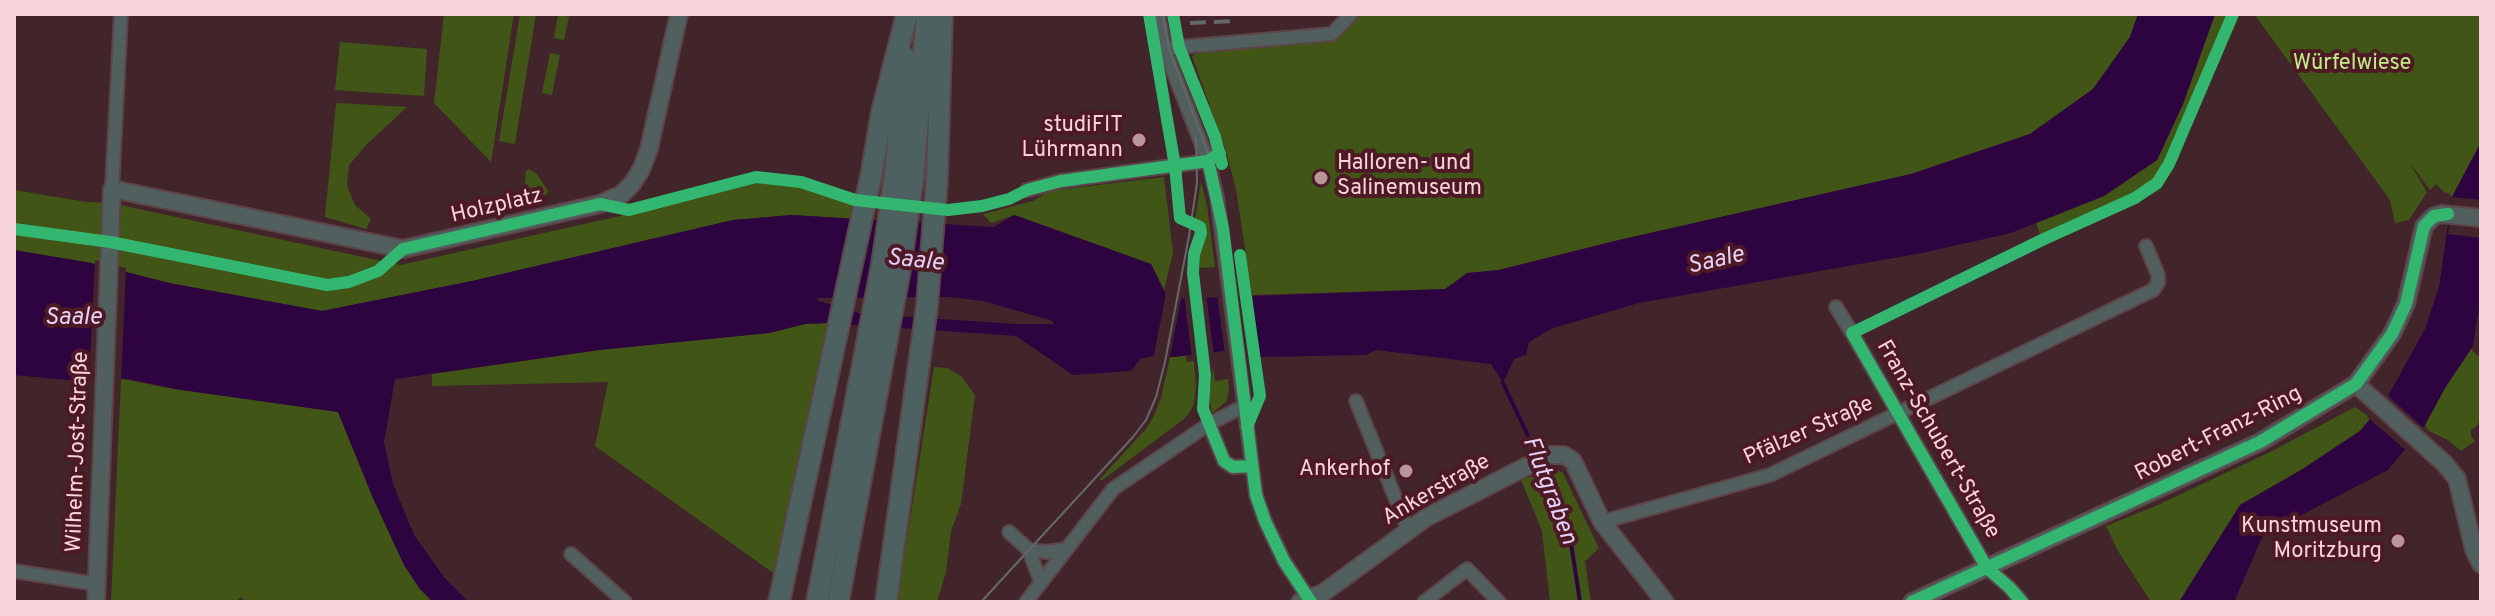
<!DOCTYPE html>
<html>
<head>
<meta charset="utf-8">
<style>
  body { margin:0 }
  #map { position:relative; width:2495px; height:616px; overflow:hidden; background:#41252b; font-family:Overpass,sans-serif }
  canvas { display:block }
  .frame { position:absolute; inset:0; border:16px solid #f7d4d9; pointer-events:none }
</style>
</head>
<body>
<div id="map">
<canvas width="2495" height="616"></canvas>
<div class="frame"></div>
</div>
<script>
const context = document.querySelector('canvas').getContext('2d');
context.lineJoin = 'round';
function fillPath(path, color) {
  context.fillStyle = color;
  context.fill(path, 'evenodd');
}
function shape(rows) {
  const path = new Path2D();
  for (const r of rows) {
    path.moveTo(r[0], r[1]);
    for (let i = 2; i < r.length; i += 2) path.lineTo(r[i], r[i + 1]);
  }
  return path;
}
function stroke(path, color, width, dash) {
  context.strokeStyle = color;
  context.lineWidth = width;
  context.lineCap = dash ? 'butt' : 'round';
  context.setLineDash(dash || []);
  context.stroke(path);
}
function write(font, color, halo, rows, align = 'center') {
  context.font = font + ' Overpass,sans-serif';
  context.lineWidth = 8;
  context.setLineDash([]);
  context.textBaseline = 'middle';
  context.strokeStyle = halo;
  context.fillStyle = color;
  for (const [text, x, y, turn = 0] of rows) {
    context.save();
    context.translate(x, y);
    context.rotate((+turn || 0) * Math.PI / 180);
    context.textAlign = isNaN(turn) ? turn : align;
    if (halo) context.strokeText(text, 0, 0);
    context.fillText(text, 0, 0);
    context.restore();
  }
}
fillPath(shape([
  [444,14,514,14,491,162,434,103],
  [520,14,536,14,515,144,499,141],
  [558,14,569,17,564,40,554,38],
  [1353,14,2138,14,2130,37,2093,89,2030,134,1911,174,1619,240,1499,270,1468,273,1446,289,1252,295,1236,189,1225,148,1192,56,1198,53,1337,39],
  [2215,14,2240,14,2178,157,2161,189,2140,201,2135,198,2042,240,2036,223,2104,196,2157,160,2183,104],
  [2254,14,2481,14,2481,142,2452,197,2450,194,2444,192,2436,184,2430,190,2410,163,2427,192,2409,220,2395,223,2390,200],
  [340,42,427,49,424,96,335,90],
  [550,53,560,55,552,95,542,93],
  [336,103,407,107,368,143,349,165,347,186,355,205,371,219,366,229,325,217],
  [529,169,537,174,548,191,546,195,535,195,524,192,526,171],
  [1164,177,1173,253,1164,290,1151,264,1015,215,991,223,983,214,1033,201,1049,191],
  [758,180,811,189,853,203,850,219,792,215,733,220,472,281,322,311,169,283,91,263,14,250,14,190,86,202,111,203,400,265,620,216],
  [1201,182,1207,205,1215,267,1200,268,1199,255,1205,228,1204,223,1195,220],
  [827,323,776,575,595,446,608,382,432,386,432,374,599,350,769,333,805,324],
  [2471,349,2481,359,2481,418,2477,426,2471,430,2471,436,2475,441,2461,451,2448,440,2429,431,2425,425,2445,388],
  [1186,355,1187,362,1194,361,1196,386,1194,404,1190,412,1184,419,1101,481,1100,479,1145,430,1153,418,1161,398,1170,357],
  [934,367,947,368,961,376,975,395,961,504,951,531,946,572,937,602,897,602],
  [1213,367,1215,381,1228,379,1229,390,1226,402,1212,413,1209,397],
  [121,379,175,389,338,412,373,498,404,565,420,589,433,602,247,602,241,597,235,602,111,602],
  [2355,407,2371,418,2360,431,2301,470,2240,505,2179,602,2151,602,2118,551,2106,526,2158,505,2272,451],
  [1555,469,1563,473,1599,548,1585,561,1591,602,1550,602,1542,531,1521,480]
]), '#415517');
fillPath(shape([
  [2138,14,2215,14,2183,104,2157,160,2104,196,2011,233,1922,253,1639,303,1553,328,1529,342,1526,355,1514,359,1503,383,1491,364,1376,350,1366,355,1260,357,1248,348,1175,357,1152,356,1140,359,1131,371,1073,375,1016,336,827,323,805,324,769,333,599,350,395,379,384,442,393,484,414,535,444,577,469,602,433,602,420,589,404,565,373,498,338,412,175,389,129,379,81,378,68,380,14,375,14,250,91,263,169,283,322,311,472,281,733,220,792,215,994,227,1014,215,1151,264,1168,299,1445,289,1467,273,1499,270,1619,240,1911,174,2030,134,2093,89,2130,37],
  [950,297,983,301,1053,321,1053,324,1017,324,862,314,819,301,817,298],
  [2481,142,2481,295,2473,346,2445,388,2425,425,2388,470,2263,535,2235,600,2179,602,2240,505,2301,470,2360,431,2387,398,2425,329,2439,287,2452,197]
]), '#2d0440');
fillPath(shape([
  [2452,197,2481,200,2481,238,2448,234],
  [95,260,126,268,121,383,89,382],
  [1167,288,1170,295,1182,294,1169,361,1153,360],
  [1252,291,1260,361,1247,352,1225,355,1217,293],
  [1206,293,1214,356,1192,359,1184,294],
  [2385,393,2426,430,2408,452,2367,417]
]), '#41252b');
stroke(shape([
  [1503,383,1538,457],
  [1541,465,1569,530,1580,602]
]), '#2d0440', 4);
const minor = shape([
  [1158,14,1165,50,1208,161,1217,197,1256,495,1265,521,1284,561,1311,602],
  [1165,50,1179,47,1332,34,1351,14],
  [112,189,121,14],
  [1027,190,1061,181,1208,161],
  [1836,307,1852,333,1987,568,2009,587,2022,602],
  [1356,401,1408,529],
  [1209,424,1224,461,1233,467,1252,466],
  [1602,522,1770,475,2153,290,2158,283,2158,275,2146,246],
  [1009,532,1029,550,1041,583],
  [1029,550,1046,552,1067,549],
  [571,554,625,602],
  [14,571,96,584],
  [1026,602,1113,489,1209,424,1244,406],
  [1424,602,1467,569,1499,602]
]);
const tertiary = shape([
  [2356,384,2445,464,2457,479,2474,550,2481,564],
  [96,602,112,189,403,249,600,204,622,194,632,184,641,170,649,149,679,14],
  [1300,602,1323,593,1427,517,1549,455,1564,455,1573,461,1602,522,1665,602],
  [1912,602,2260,442,2356,384,2392,334,2406,304,2424,226,2434,216,2441,214,2481,218]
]);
const primary = shape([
  [779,602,872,171,882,112,907,14],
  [817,602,882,265,895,175,905,58],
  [838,602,900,269,913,178,927,14],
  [886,602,927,306,937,180,942,14]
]);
stroke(minor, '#5c4449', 16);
stroke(tertiary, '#5c4449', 20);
stroke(primary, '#5c4449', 24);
stroke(minor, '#525f5f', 12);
stroke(tertiary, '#525f5f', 16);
stroke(primary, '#4e6161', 20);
stroke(shape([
  [1163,14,1169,49,1210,158,1220,196,1249,421,1263,505,1287,559,1316,602],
  [981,602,1133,437,1146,420,1156,397,1165,362,1189,236,1197,183,1196,138]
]), '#666769', 2);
stroke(shape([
  [1190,23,1233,21]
]), '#666769', 4, [16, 8]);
stroke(shape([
  [1149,14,1175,166,1180,218,1200,227,1201,233,1194,254,1193,273,1205,375,1203,409,1224,461,1233,467,1252,466],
  [1173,14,1179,47,1215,137,1222,164],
  [1208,161,1223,228,1256,495,1265,521,1284,561,1311,602],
  [14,229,110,242,327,285,349,282,378,271,403,249,600,204,629,210,756,177,801,182,855,200,948,210,982,206,1009,199,1027,190,1061,181,1208,161,1220,153],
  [1240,255,1260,396,1247,427],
  [1912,602,2260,442,2356,384,2392,334,2406,304,2424,226,2434,216,2448,214],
  [2022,602,2009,587,1987,568,1852,333,2042,240,2135,198,2157,183,2169,164,2233,14]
]), '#33b770', 12);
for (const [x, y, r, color] of [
  [1139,140,8,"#b7979c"],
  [1321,178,8,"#b7979c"],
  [1406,471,8,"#b7979c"],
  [2398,541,8,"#b7979c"]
]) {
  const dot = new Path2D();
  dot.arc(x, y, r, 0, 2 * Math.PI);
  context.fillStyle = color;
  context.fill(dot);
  stroke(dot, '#4d1925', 3);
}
write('22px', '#c0ee86', '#4d1925', [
  ["Würfelwiese",2352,65]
]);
write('22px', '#f7d4d9', '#4d1925', [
  ["studiFIT",1123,127],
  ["Lührmann",1123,152],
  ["Halloren- und",1337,165,"left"],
  ["Salinemuseum",1337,190,"left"],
  ["Ankerhof",1390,471],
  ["Kunstmuseum",2382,528],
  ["Moritzburg",2382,553]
], 'right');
write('22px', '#f7d4d9', '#4d1925', [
  ["Holzplatz",497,207,-13],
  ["Pfälzer Straße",1809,432,-24],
  ["Robert-Franz-Ring",2219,435,-27],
  ["Franz-Schubert-Straße",1937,440,60],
  ["Wilhelm-Jost-Straße",79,452,-88],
  ["Ankerstraße",1437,491,-30]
]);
write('italic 24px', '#e7d2f9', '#4d1925', [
  ["Saale",915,262,6],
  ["Saale",1716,262,-13],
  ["Saale",73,319],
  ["Flutgraben",1548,491,69]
]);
</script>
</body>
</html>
